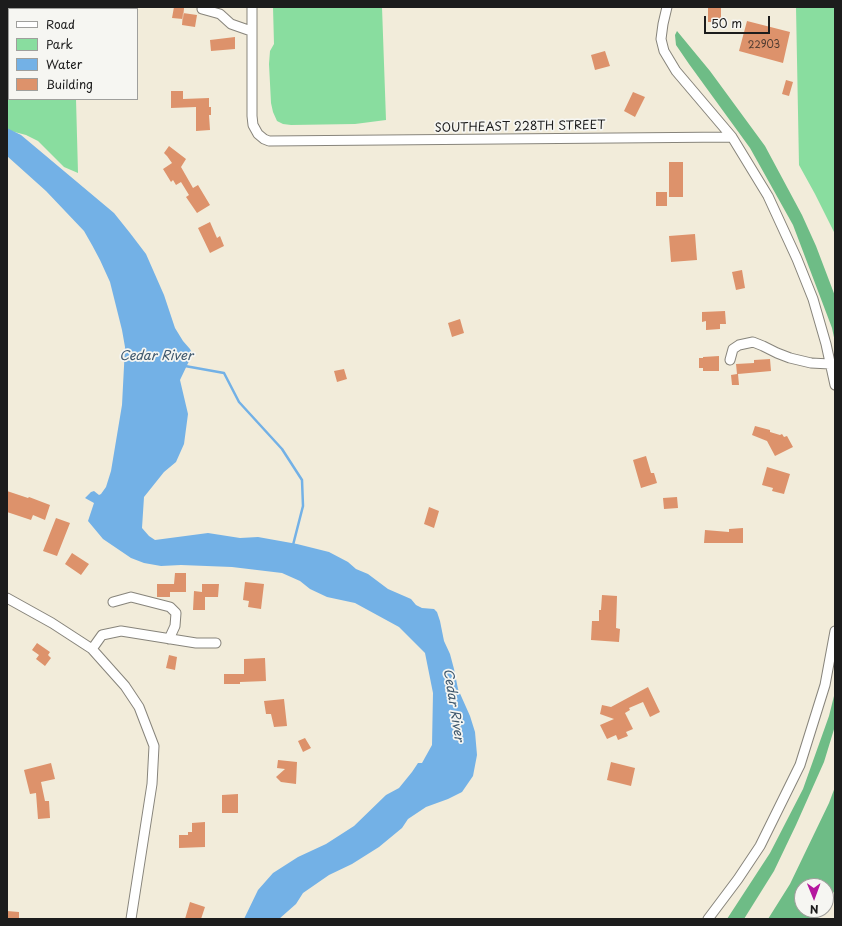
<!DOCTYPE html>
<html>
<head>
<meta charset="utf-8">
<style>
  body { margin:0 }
  #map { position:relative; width:842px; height:926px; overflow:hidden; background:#f2ecda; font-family:"Playpen Sans",sans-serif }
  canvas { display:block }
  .frame { position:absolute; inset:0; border:8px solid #1c1c1c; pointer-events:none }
  .legend { position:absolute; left:8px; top:8px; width:130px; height:92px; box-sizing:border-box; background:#f6f6f2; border:1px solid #9f9f9c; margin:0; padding:5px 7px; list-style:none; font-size:12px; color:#1c1c1c }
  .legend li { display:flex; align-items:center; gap:8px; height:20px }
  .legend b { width:20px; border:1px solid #9f9f9c }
  .north { position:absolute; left:794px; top:878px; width:40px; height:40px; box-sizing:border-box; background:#f6f6f2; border:1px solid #9f9f9c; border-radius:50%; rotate:179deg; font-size:11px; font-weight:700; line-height:16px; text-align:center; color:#1c1c1c }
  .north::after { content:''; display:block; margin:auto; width:14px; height:18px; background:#b5179e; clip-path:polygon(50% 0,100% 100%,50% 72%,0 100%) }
  .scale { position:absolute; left:704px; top:16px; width:66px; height:18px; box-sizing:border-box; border:2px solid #1c1c1c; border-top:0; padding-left:5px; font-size:12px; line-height:14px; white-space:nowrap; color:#1c1c1c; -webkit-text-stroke:3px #f6f6f2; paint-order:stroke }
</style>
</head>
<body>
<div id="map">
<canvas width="842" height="926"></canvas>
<div class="frame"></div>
<ul class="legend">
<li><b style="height:5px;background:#fff"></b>Road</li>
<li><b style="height:11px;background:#89dd9f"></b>Park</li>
<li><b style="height:11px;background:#73b1e6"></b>Water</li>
<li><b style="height:11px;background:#dd926b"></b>Building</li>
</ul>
<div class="north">N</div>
<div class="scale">50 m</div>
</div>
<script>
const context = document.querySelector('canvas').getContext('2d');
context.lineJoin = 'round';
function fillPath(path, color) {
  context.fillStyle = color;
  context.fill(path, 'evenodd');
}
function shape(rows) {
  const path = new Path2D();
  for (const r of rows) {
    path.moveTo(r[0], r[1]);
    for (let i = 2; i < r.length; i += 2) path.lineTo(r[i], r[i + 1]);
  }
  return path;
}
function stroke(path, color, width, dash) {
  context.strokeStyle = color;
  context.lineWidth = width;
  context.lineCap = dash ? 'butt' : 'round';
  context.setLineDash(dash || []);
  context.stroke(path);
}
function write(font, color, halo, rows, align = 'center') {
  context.font = font + ' "Playpen Sans",sans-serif';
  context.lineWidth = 3.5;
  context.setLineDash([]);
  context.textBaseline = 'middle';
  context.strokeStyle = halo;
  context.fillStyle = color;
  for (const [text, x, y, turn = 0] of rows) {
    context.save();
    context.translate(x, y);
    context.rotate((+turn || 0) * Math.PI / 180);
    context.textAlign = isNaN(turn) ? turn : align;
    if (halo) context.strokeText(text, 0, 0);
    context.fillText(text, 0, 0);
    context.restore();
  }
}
fillPath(shape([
  [7,7,74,7,74,9,9,9,9,99,76,99,78,173,64,167,38,141,26,135,7,130],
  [273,7,382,7,386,120,355,124,291,125,283,124,277,121,273,112,271,103,269,64,270,51,274,44],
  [796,7,834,7,835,8,835,234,815,194,799,165]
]), '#89dd9f');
fillPath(shape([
  [677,31,710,71,765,146,802,215,816,246,835,296,835,342,832,328,793,225,750,148,689,64,676,45,675,35],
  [835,692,835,726,824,762,796,825,774,871,744,919,727,919,770,853,803,789,829,716],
  [835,787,835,890,826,904,826,886,802,886,802,910,823,910,817,919,768,919,790,884,829,803]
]), '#6ebc86');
fillPath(shape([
  [7,128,21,135,114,213,130,233,146,254,164,295,175,328,183,341,190,349,192,353,190,359,180,380,188,414,184,444,176,462,164,472,144,497,142,528,149,536,155,540,208,533,240,538,258,537,297,544,329,552,348,562,356,569,368,574,388,589,411,599,416,605,422,608,434,609,437,612,440,621,444,641,450,654,454,669,458,689,470,716,475,732,477,755,473,776,462,792,448,799,426,807,408,819,402,828,379,847,352,864,329,875,303,893,296,904,279,919,244,919,258,890,273,873,298,857,326,844,354,826,386,795,399,788,412,772,418,763,422,763,432,745,433,693,425,653,399,627,355,603,327,597,310,589,300,581,282,573,232,567,181,565,161,566,144,563,131,558,103,539,88,521,94,503,85,498,91,492,94,491,99,495,101,494,106,487,111,471,122,405,125,347,122,330,110,282,100,260,92,245,84,231,46,191,7,156]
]), '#73b1e6');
stroke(shape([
  [185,366,224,373,239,402,282,449,302,480,303,506,293,545]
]), '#73b1e6', 2.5);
fillPath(shape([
  [174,7,184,8,183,19,172,18],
  [708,7,721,7,721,22,708,22],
  [183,13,197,15,195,27,182,25],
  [747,21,790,32,783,63,739,51],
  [235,37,235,49,211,51,210,40],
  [605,51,610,66,595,70,591,55],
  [786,80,793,82,789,96,782,94],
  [171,91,183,91,183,99,209,98,209,107,211,107,211,115,209,115,210,130,196,131,196,107,171,108],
  [633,92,645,97,635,117,624,111],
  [169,146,186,159,181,167,193,188,198,185,210,205,197,213,186,197,189,195,181,182,176,185,173,180,171,182,163,169,172,163,167,156,164,153],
  [669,162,683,162,683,197,669,197],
  [656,192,667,192,667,206,656,206],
  [210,222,217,238,220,236,224,246,210,253,198,228],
  [695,234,697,260,671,262,669,236],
  [742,270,745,288,736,290,732,272],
  [725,311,726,324,720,324,720,329,706,330,706,321,702,322,702,312],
  [460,319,464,333,452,337,448,323],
  [719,356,719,371,703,371,703,368,699,368,699,358,703,358,703,357],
  [770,359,771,371,738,374,739,385,732,385,731,375,737,374,736,364,754,363,754,360],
  [344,369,347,379,337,382,334,371],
  [755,426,770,430,770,432,780,435,782,434,784,437,787,436,793,447,775,456,767,441,752,435],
  [646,456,651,473,654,473,657,483,641,488,633,460],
  [767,467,790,474,784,494,772,491,773,488,762,485],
  [7,491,28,498,29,497,50,505,45,520,33,515,31,520,7,512],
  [677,497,678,508,664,509,663,498],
  [429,507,439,511,434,528,424,524],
  [56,518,70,523,57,556,43,551],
  [743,528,743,543,704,543,705,530,729,532,729,529],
  [72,553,89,564,81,575,65,564],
  [175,573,186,573,186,592,170,592,170,597,157,597,157,584,174,584],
  [245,582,264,584,261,609,248,607,249,601,243,600],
  [202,584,219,584,218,597,205,597,205,610,193,610,194,591,202,592],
  [602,595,617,596,616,628,620,629,619,642,591,640,592,621,599,621,599,610,601,610],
  [37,643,50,652,48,655,51,658,45,666,36,659,39,655,32,650],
  [169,655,177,657,175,670,166,668],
  [265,658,266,681,240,682,240,684,224,684,224,674,244,674,244,659],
  [648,687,660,712,650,717,643,702,629,708,630,710,625,713,633,729,626,732,628,736,618,740,616,735,607,739,600,725,614,719,600,714,602,705,611,707],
  [284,699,287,726,274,727,271,714,266,714,264,701],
  [305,738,311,748,303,752,298,741],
  [278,760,297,762,296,784,281,782,276,777,285,769,277,768],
  [611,762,635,768,631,786,607,780],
  [51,763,55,779,41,782,45,801,49,801,50,818,38,819,36,793,30,794,24,770],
  [238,794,238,813,222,813,222,795],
  [205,822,205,847,179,848,179,835,188,835,188,832,192,832,192,823],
  [190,902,205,907,201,919,185,919],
  [7,911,19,912,19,919,7,919]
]), '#dd926b');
const minor = shape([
  [252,7,252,116,253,125,258,134,264,139,269,141,732,137],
  [667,7,663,24,661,39,664,51,676,71,732,137,768,196,797,259,813,299,826,344,835,385],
  [202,9,220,14,231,24,251,31],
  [730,360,733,349,739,345,753,342,763,346,777,353,790,358,811,363,830,364],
  [7,598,52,623,92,649,125,686,139,707,154,746,152,784,131,919],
  [113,602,131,597,170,607,176,613,175,626,169,639],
  [92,649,102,635,121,631,196,643,216,643],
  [708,919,738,879,760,846,800,765,825,685,835,631]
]);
stroke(minor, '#87847b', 11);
stroke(minor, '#fff', 9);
write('10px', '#4c3a30', null, [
  ["22903",764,45]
]);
write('12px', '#1c1c1c', '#f6f6f2', [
  ["SOUTHEAST 228TH STREET",520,127,-1]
]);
write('italic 13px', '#3f586d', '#f6f6f2', [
  ["Cedar River",156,356],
  ["Cedar River",453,705,81]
]);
</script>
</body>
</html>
